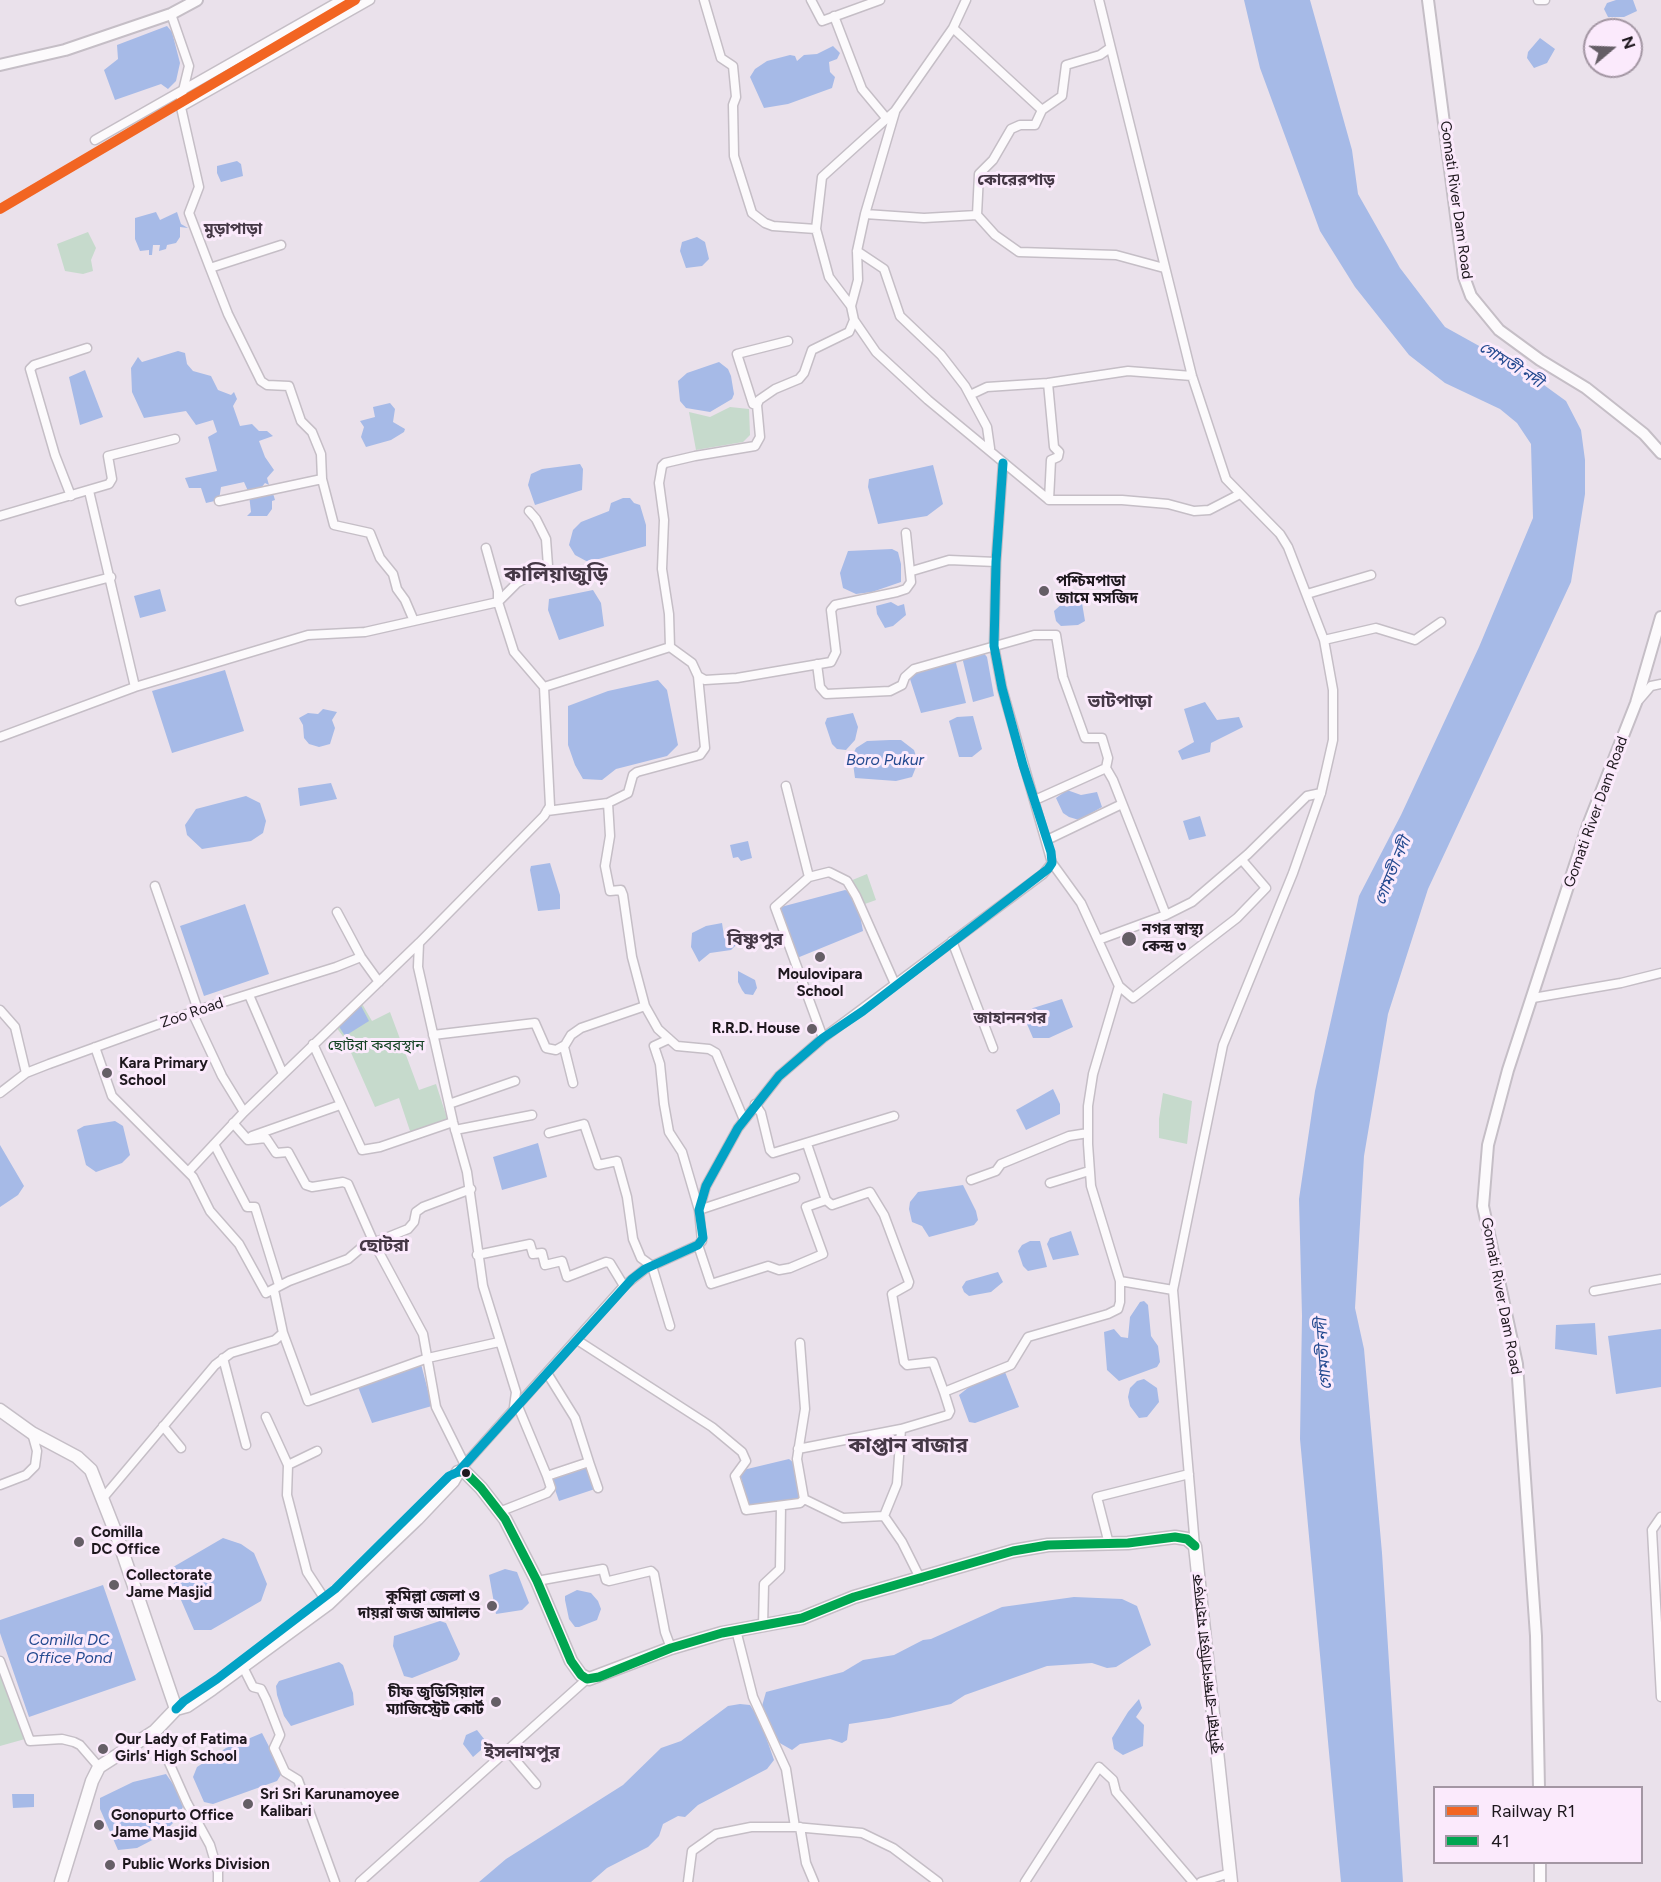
<!DOCTYPE html>
<html>
<head>
<meta charset="utf-8">
<style>
  body { margin:0 }
  #map { position:relative; width:1661px; height:1882px; overflow:hidden; background:#eae1eb; font-family:Figtree,sans-serif }
  canvas { display:block }
  .legend { position:absolute; left:1433px; top:1786px; width:210px; height:78px; box-sizing:border-box; background:#fbeafc; border:2px solid #a396a3; margin:0; padding:8px 10px; list-style:none; font-size:18px; color:#1e181e }
  .legend li { display:flex; align-items:center; gap:12px; height:30px }
  .legend b { width:30px; border:2px solid #a396a3 }
  .north { position:absolute; left:1583px; top:18px; width:60px; height:60px; box-sizing:border-box; background:#fbeafc; border:2px solid #a396a3; border-radius:50%; rotate:71deg; font-size:16px; font-weight:700; line-height:24px; text-align:center; color:#1e181e }
  .north::after { content:''; display:block; margin:auto; width:21px; height:27px; background:#655e66; clip-path:polygon(50% 0,100% 100%,50% 72%,0 100%) }
</style>
</head>
<body>
<div id="map">
<canvas width="1661" height="1882"></canvas>
<ul class="legend">
<li><b style="height:8px;background:#f26522"></b>Railway R1</li>
<li><b style="height:8px;background:#00a651"></b>41</li>
</ul>
<div class="north">N</div>
</div>
<script>
const context = document.querySelector('canvas').getContext('2d');
context.lineJoin = 'round';
function fillPath(path, color) {
  context.fillStyle = color;
  context.fill(path, 'evenodd');
}
function shape(rows) {
  const path = new Path2D();
  for (const r of rows) {
    path.moveTo(r[0], r[1]);
    for (let i = 2; i < r.length; i += 2) path.lineTo(r[i], r[i + 1]);
  }
  return path;
}
function stroke(path, color, width, dash) {
  context.strokeStyle = color;
  context.lineWidth = width;
  context.lineCap = dash ? 'butt' : 'round';
  context.setLineDash(dash || []);
  context.stroke(path);
}
function write(font, color, halo, rows, align = 'center') {
  context.font = font + ' Figtree,"Noto Sans Bengali",sans-serif';
  context.lineWidth = 6;
  context.setLineDash([]);
  context.textBaseline = 'middle';
  context.strokeStyle = halo;
  context.fillStyle = color;
  for (const [text, x, y, turn = 0] of rows) {
    context.save();
    context.translate(x, y);
    context.rotate((+turn || 0) * Math.PI / 180);
    context.textAlign = isNaN(turn) ? turn : align;
    if (halo) context.strokeText(text, 0, 0);
    context.fillText(text, 0, 0);
    context.restore();
  }
}
fillPath(shape([
  [88,232,96,248,91,260,93,271,83,274,65,271,57,244],
  [730,407,749,409,750,435,743,442,696,450,689,412,710,417],
  [867,874,876,900,862,905,850,881],
  [361,1002,372,1021,390,1012,419,1090,436,1084,448,1121,411,1134,399,1098,375,1107,345,1039,336,1027],
  [1163,1093,1192,1101,1187,1144,1159,1138,1159,1119],
  [0,1671,25,1739,0,1746]
]), '#c6dacc');
fillPath(shape([
  [1244,0,1310,0,1352,150,1358,194,1400,268,1445,327,1526,372,1566,401,1581,430,1585,460,1585,494,1571,582,1428,889,1388,1014,1364,1156,1355,1308,1364,1349,1382,1553,1403,1882,1341,1882,1300,1439,1302,1316,1299,1199,1315,1091,1359,896,1401,815,1479,647,1533,518,1531,444,1517,423,1500,409,1445,383,1409,355,1355,287,1320,231,1260,68],
  [1616,0,1633,0,1637,11,1624,17,1608,17,1604,9,1607,3],
  [167,26,172,32,180,63,176,81,168,89,161,84,115,100,104,70,118,59,117,45],
  [1540,38,1555,49,1547,63,1534,68,1527,58,1528,52],
  [833,46,840,53,837,59,829,62,830,72,835,77,832,88,788,104,764,108,750,77,755,69,767,61,790,55,795,56,797,61,804,55,817,54],
  [237,161,241,164,243,176,221,182,217,173,217,166],
  [156,212,160,220,177,212,181,224,188,228,180,227,180,237,176,243,167,245,166,249,159,251,160,245,153,245,152,255,149,255,149,250,140,251,135,239,135,218],
  [697,237,705,242,709,259,702,266,686,268,680,251,682,242],
  [178,351,185,353,187,364,193,371,211,376,218,390,231,395,234,392,237,399,233,406,240,426,252,424,259,431,267,431,273,436,259,441,265,457,274,470,267,478,269,485,265,483,261,488,248,491,244,482,221,487,219,500,206,503,201,488,189,488,185,478,217,471,208,437,217,432,213,420,196,425,186,411,144,418,132,392,131,368,138,357,142,362],
  [719,362,728,369,731,376,734,394,732,399,710,412,686,408,680,401,678,381,687,373],
  [85,370,103,417,80,425,69,377],
  [390,403,395,409,393,422,405,429,404,432,391,440,366,447,361,437,364,427,360,421,375,417,373,407],
  [580,464,583,469,582,490,535,505,528,485,531,474,542,469],
  [933,465,943,504,927,516,878,524,868,487,869,479],
  [272,490,275,500,272,501,272,509,267,516,247,516,251,512,249,495],
  [623,498,630,498,634,503,640,505,646,525,646,546,588,562,575,555,569,545,573,530,581,522,609,511,611,503],
  [892,549,898,552,901,564,901,582,872,592,856,594,843,588,840,573,848,551],
  [160,589,166,611,140,618,134,596],
  [593,590,601,603,604,626,559,640,548,610,549,599],
  [891,602,898,606,904,604,906,615,893,626,885,628,877,614,876,606],
  [1063,603,1082,603,1085,621,1078,625,1061,626,1056,621,1054,611],
  [982,651,987,657,994,696,973,702,962,657],
  [955,659,966,703,921,713,910,679,912,671],
  [225,670,244,731,172,753,152,691],
  [658,680,667,690,678,745,667,756,616,769,602,780,583,779,575,765,568,745,568,706,608,691],
  [1205,702,1217,720,1239,717,1243,727,1211,743,1210,752,1182,760,1178,751,1194,742,1184,709],
  [323,709,337,712,332,720,335,728,330,744,319,747,309,744,304,738,303,725,299,718,308,713,318,714],
  [853,713,858,727,855,740,846,750,837,749,832,744,825,723,827,718],
  [973,716,982,749,972,757,959,757,949,721,957,717],
  [890,740,901,740,914,750,918,762,912,777,896,781,855,778,852,756,856,748,867,741],
  [331,783,337,799,300,806,298,788],
  [1067,790,1081,795,1097,792,1102,807,1079,820,1069,817,1063,813,1056,798],
  [246,796,260,803,266,821,263,833,251,841,202,849,187,835,185,825,196,809],
  [1200,816,1206,836,1189,840,1183,821],
  [748,841,752,858,741,861,738,857,733,858,730,845],
  [550,863,560,895,560,909,538,911,530,870,531,866],
  [845,890,851,892,859,910,863,931,797,958,777,908],
  [245,904,269,974,204,996,180,926],
  [722,923,724,936,734,935,736,945,731,950,710,953,699,962,691,947,692,933,706,926],
  [738,971,755,980,757,988,753,995,745,994,742,990,738,982],
  [1062,999,1073,1027,1049,1038,1033,1038,1024,1017,1033,1008],
  [360,1004,369,1021,345,1036,338,1025],
  [1053,1089,1060,1104,1060,1114,1026,1130,1016,1110],
  [115,1121,123,1126,130,1155,122,1163,96,1172,86,1165,77,1130,84,1126],
  [538,1143,547,1177,502,1190,493,1157],
  [0,1145,24,1186,18,1195,0,1207],
  [963,1185,976,1211,978,1220,974,1225,929,1237,922,1226,912,1222,909,1209,910,1202,918,1192],
  [1071,1231,1079,1255,1053,1260,1047,1244,1050,1238],
  [1030,1241,1040,1241,1047,1267,1028,1271,1023,1266,1018,1251,1022,1245],
  [998,1272,1003,1282,991,1292,969,1296,964,1292,962,1287,966,1281],
  [1144,1301,1148,1305,1151,1336,1158,1346,1160,1362,1157,1367,1119,1381,1107,1370,1104,1332,1114,1329,1121,1337,1128,1338,1130,1317,1140,1302],
  [1595,1323,1597,1355,1555,1349,1556,1325],
  [1661,1329,1661,1387,1616,1394,1608,1336],
  [421,1364,432,1406,372,1423,358,1387],
  [1005,1372,1019,1407,975,1423,969,1422,959,1395,969,1387],
  [1144,1379,1157,1388,1159,1402,1147,1417,1139,1418,1130,1406,1128,1397,1130,1388,1137,1381],
  [789,1459,794,1463,801,1495,799,1500,751,1507,748,1505,740,1474,743,1470],
  [587,1466,595,1489,559,1501,551,1478],
  [223,1538,241,1544,254,1553,267,1584,261,1601,211,1630,194,1630,168,1570],
  [505,1569,517,1572,529,1603,522,1610,496,1614,489,1575],
  [103,1585,136,1680,29,1717,0,1633,0,1620],
  [577,1590,591,1593,598,1601,601,1609,597,1620,579,1627,575,1627,569,1619,565,1600,565,1596],
  [1074,1597,1122,1599,1137,1606,1151,1645,1116,1667,1107,1668,1092,1663,1047,1666,965,1695,951,1704,889,1718,849,1724,847,1740,842,1743,830,1739,800,1744,792,1750,778,1742,762,1706,766,1692,843,1672,863,1660,894,1655,923,1640,931,1639,1002,1607],
  [440,1621,446,1623,460,1654,457,1660,412,1678,404,1676,393,1646,394,1636],
  [339,1662,343,1665,353,1693,354,1705,291,1726,284,1716,277,1695,276,1686,279,1681],
  [1139,1699,1142,1708,1136,1717,1144,1725,1143,1746,1123,1755,1114,1749,1112,1738,1128,1712],
  [740,1704,750,1705,760,1720,774,1760,767,1769,698,1805,685,1817,678,1816,663,1824,659,1836,648,1847,607,1868,591,1882,479,1882,506,1859,623,1785,661,1748,681,1741,728,1706],
  [477,1730,488,1744,473,1757,463,1744,466,1735],
  [262,1733,280,1768,282,1773,277,1781,213,1804,204,1802,193,1777,197,1767,226,1748],
  [166,1774,175,1787,183,1807,174,1822,160,1836,137,1848,118,1850,100,1809,100,1798,133,1782],
  [12,1794,34,1794,34,1807,13,1808]
]), '#a6bae7');
const minor = shape([
  [704,0,721,58,733,66,736,97,733,105,734,156,752,213,765,223,773,226,816,229],
  [811,0,822,21,880,0],
  [1099,0,1192,376,1226,479,1280,534,1288,547,1324,640,1333,690,1333,740,1321,793,1293,873,1223,1045,1173,1290,1195,1546],
  [1538,0,1545,0],
  [171,14,189,66,180,103,199,187,189,213,210,268,281,245],
  [834,16,862,89,887,119],
  [953,28,1042,110],
  [181,107,370,0],
  [95,140,341,0],
  [865,214,924,218,977,215,979,174,993,160,1011,129,1020,125,1035,125,1042,110,1062,96,1066,65,1100,55,1110,48],
  [977,215,995,235,1019,252,1116,255,1164,268],
  [857,251,884,269,900,316,941,355,965,386,987,427,990,448],
  [210,268,228,314,261,381,267,385,289,386,301,421,312,432,321,454,322,479,334,525,370,533,380,558,393,574,397,589,405,600,414,621],
  [851,306,858,280,857,251,865,214,895,112],
  [854,320,876,352,928,400,1049,500,1122,500,1168,504,1194,511,1209,510,1240,494],
  [970,395,987,387,1048,383],
  [757,405,753,404,737,354,788,341],
  [71,496,55,455,30,369,34,365,87,348],
  [1049,500,1051,460,1058,457,1059,452,1054,447,1048,383,1128,371,1192,376],
  [219,501,322,479],
  [0,516,109,484,112,479,108,456,175,439],
  [912,571,949,560,996,562],
  [1307,594,1371,575],
  [20,601,111,577],
  [1324,640,1376,628,1415,640,1441,622],
  [670,647,669,614,662,569,664,520,659,483,662,466,665,463,695,456,755,446,760,437,757,405,759,400,775,389,799,379,804,373,812,350,849,332,854,320,851,306,829,277,816,229,822,177,895,111,953,28,966,0],
  [817,664,820,687,826,694,890,691,902,685,905,677,914,669,1034,635,1056,635,1063,677,1085,738,1102,738,1108,758,1106,768,1035,800],
  [135,687,308,635,365,632,498,602,517,583,548,566,546,539,536,519,529,511],
  [544,687,670,647,692,663,698,676,705,680,737,678,831,662,836,652,831,610,835,605,897,592,906,589,911,582,906,533],
  [1639,700,1651,686,1661,684],
  [0,737,135,687,89,491],
  [1106,768,1113,780,1166,915],
  [786,786,809,877],
  [608,803,610,836,605,866,610,891,621,890,623,895,632,957,645,1006,658,1029,677,1046,709,1049,716,1053,744,1120],
  [547,811,608,803,628,793,633,775,637,772,700,755,705,748,698,676],
  [1047,840,1122,804],
  [155,886,198,1010],
  [337,912,361,957,379,982],
  [1098,940,1166,915,1192,902,1248,854,1307,796,1321,793],
  [952,941,993,1048],
  [419,943,418,967,453,1122,467,1172,483,1286,516,1392,514,1407],
  [1119,986,1133,998,1237,918,1266,888,1242,860],
  [249,995,283,1074],
  [1533,998,1621,983,1661,973],
  [0,1010,15,1027,26,1073],
  [192,1012,222,1076,244,1112],
  [433,1035,535,1023,546,1048,556,1050,565,1045,571,1035,581,1028,645,1006],
  [823,1038,775,907,809,877,829,872,847,881,856,896,895,984],
  [669,1039,654,1046,660,1064,664,1104,669,1132,682,1152,699,1210,795,1178],
  [313,1044,362,1150,380,1147,453,1122],
  [95,1047,112,1096,193,1177,210,1211,239,1244,266,1293,289,1281,348,1259,361,1248,408,1229,414,1222,416,1212,423,1207,471,1189],
  [564,1047,573,1083],
  [0,1093,26,1073,49,1064,198,1010,336,967,361,957],
  [449,1104,515,1081],
  [755,1104,761,1113,770,1150,773,1153,894,1116],
  [233,1123,248,1140,266,1138,276,1153,288,1152,306,1185,312,1187,343,1182,348,1184,374,1243,423,1334,436,1407,464,1463],
  [455,1130,532,1115],
  [549,1133,584,1124,598,1165,617,1161,627,1197,633,1239,641,1258,652,1266,670,1326],
  [252,1136,340,1105],
  [214,1144,247,1207,255,1207,279,1285],
  [807,1144,826,1200],
  [189,1171,244,1112,419,943,544,816,550,806,544,687,514,652,498,602,498,591,486,548],
  [971,1180,996,1171,1001,1164,1069,1136,1088,1133],
  [1050,1183,1089,1171],
  [698,1245,711,1284,768,1266,779,1270,790,1268,823,1254,806,1207,826,1200,832,1205,870,1192,884,1215,909,1282,908,1285,892,1294,904,1362,907,1365,933,1362,944,1392],
  [477,1255,530,1244,533,1254,542,1253,545,1265,562,1261,567,1277,606,1262,610,1263,624,1286],
  [1120,1281,1173,1290],
  [1594,1291,1661,1279],
  [283,1333,308,1401,428,1358,499,1342],
  [577,1340,712,1427,742,1452,746,1461,735,1476,746,1510,800,1503,804,1499],
  [800,1343,805,1409,797,1459,804,1499],
  [223,1358,246,1445],
  [547,1373,575,1418,589,1462],
  [517,1404,547,1476],
  [266,1417,288,1465],
  [163,1426,181,1448],
  [798,1449,901,1429],
  [317,1451,288,1465,287,1495,307,1572,328,1604],
  [458,1472,624,1286,645,1269,698,1245,702,1241,699,1210,706,1186,738,1128,779,1076,823,1038,1043,874,1052,863,1002,688,994,646,996,562,1003,463],
  [0,1485,26,1475,35,1466,37,1451,32,1433],
  [103,1498,215,1365,231,1353,275,1340,283,1333,274,1290],
  [804,1499,843,1518,884,1516],
  [499,1512,547,1493,551,1488,547,1476,589,1462,598,1488],
  [1661,1517,1652,1530,1661,1697],
  [1109,1544,1097,1497,1189,1474],
  [921,1580,902,1542,884,1516,897,1484,901,1429,948,1415,950,1411,944,1392,1011,1365,1028,1337,1108,1314,1118,1309,1120,1302,1120,1281,1091,1186,1088,1144,1088,1106,1093,1074,1119,986,1081,903,1052,863],
  [537,1581,603,1569,606,1580,609,1581,651,1571,654,1574,665,1632,671,1648],
  [763,1626,764,1584,780,1569,781,1506],
  [736,1630,753,1697,786,1769,795,1827],
  [0,1661,30,1741,62,1739,74,1742,80,1745,99,1767],
  [243,1667,253,1687,261,1689,266,1699,280,1735,274,1748,285,1772,298,1780,335,1882],
  [155,1731,187,1803,210,1845,218,1872,218,1882],
  [507,1750,536,1784],
  [800,1827,806,1863,814,1882],
  [360,1882,587,1679],
  [688,1882,692,1851,716,1834,751,1827,795,1827,862,1833,893,1848,938,1882],
  [1025,1882,1099,1767,1113,1780,1116,1792,1193,1882],
  [1201,1882,1230,1873]
]);
const major = shape([
  [1428,0,1464,277,1471,296,1499,330,1540,360,1586,388,1644,434,1661,453],
  [0,65,65,50,171,14,197,0],
  [1539,1788,1536,1636,1517,1364,1483,1206,1488,1145,1508,1070,1588,825,1636,703,1661,617],
  [1540,1862,1540,1882]
]);
const highway = shape([
  [0,1410,32,1433,77,1457,91,1470,117,1536,176,1709,155,1731,99,1767,92,1781,61,1882],
  [458,1472,465,1472,481,1488,505,1519,537,1581,571,1661,581,1675,589,1679,671,1648,722,1633,802,1618,854,1597,1013,1551,1048,1545,1128,1543,1175,1537,1187,1539,1195,1546,1231,1882],
  [176,1709,187,1706,212,1689,328,1604,417,1519,453,1481,458,1472]
]);
stroke(minor, '#c5bec6', 11);
stroke(major, '#c5bec6', 14);
stroke(highway, '#c5bec6', 15);
stroke(minor, '#fcfafc', 8);
stroke(major, '#fcfafc', 10);
stroke(highway, '#fcfafc', 12);
stroke(shape([
  [458,1472,465,1472,481,1488,505,1519,537,1581,571,1661,581,1675,587,1679,599,1677,671,1648,722,1633,802,1618,854,1597,1013,1551,1048,1545,1128,1543,1175,1537,1187,1539,1195,1546]
]), '#00a651', 9);
stroke(shape([
  [176,1709,184,1701,217,1679,335,1589,449,1476,458,1472,632,1279,645,1269,698,1245,703,1238,699,1210,706,1186,738,1128,779,1076,823,1038,863,1011,1048,869,1052,863,1051,852,1023,765,1002,688,994,646,996,562,1003,463]
]), '#02a2c5', 9);
stroke(shape([
  [0,209,355,0]
]), '#f26522', 10);
for (const [x, y, r, color] of [
  [1044,591,6,"#655e66"],
  [1129,939,8,"#655e66"],
  [820,957,6,"#655e66"],
  [812,1029,6,"#655e66"],
  [107,1073,6,"#655e66"],
  [466,1473,5,"#1e181e"],
  [79,1542,6,"#655e66"],
  [114,1585,6,"#655e66"],
  [492,1606,6,"#655e66"],
  [496,1702,6,"#655e66"],
  [103,1749,6,"#655e66"],
  [248,1804,6,"#655e66"],
  [99,1825,6,"#655e66"],
  [110,1865,6,"#655e66"]
]) {
  const dot = new Path2D();
  dot.arc(x, y, r, 0, 2 * Math.PI);
  context.fillStyle = color;
  context.fill(dot);
  stroke(dot, '#fbeafc', 2);
}
write('15px', '#1e181e', '#fbeafc', [
  ["Gomati River Dam Road",1456,200,82],
  ["Gomati River Dam Road",1596,812,-70],
  ["Zoo Road",192,1013,-19],
  ["Gomati River Dam Road",1501,1296,79],
  ["কুমিল্লা–ব্রাহ্মণবাড়িয়া মহাসড়ক",1207,1664,-96]
]);
write('bold 15px', '#1e181e', '#fbeafc', [
  ["পশ্চিমপাড়া",1056,582],
  ["জামে মসজিদ",1056,599],
  ["নগর স্বাস্থ্য",1142,930],
  ["কেন্দ্র ৩",1142,947],
  ["Moulovipara",820,975,"center"],
  ["School",820,992,"center"],
  ["R.R.D. House",800,1029,"right"],
  ["Kara Primary",119,1064],
  ["School",119,1081],
  ["Comilla",91,1533],
  ["DC Office",91,1550],
  ["Collectorate",126,1576],
  ["Jame Masjid",126,1593],
  ["কুমিল্লা জেলা ও",480,1597,"right"],
  ["দায়রা জজ আদালত",480,1614,"right"],
  ["চীফ জুডিসিয়াল",484,1693,"right"],
  ["ম্যাজিস্ট্রেট কোর্ট",484,1710,"right"],
  ["Our Lady of Fatima",115,1740],
  ["Girls' High School",115,1757],
  ["Sri Sri Karunamoyee",260,1795],
  ["Kalibari",260,1812],
  ["Gonopurto Office",111,1816],
  ["Jame Masjid",111,1833],
  ["Public Works Division",122,1865]
], 'left');
write('15px', '#154324', '#fbeafc', [
  ["ছোটরা কবরস্থান",376,1046]
]);
write('bold 16px', '#453846', '#fbeafc', [
  ["কোরেরপাড়",1016,180],
  ["মুড়াপাড়া",233,229],
  ["জাহাননগর",1010,1018]
]);
write('italic 16px', '#244a90', '#fbeafc', [
  ["গোমতী নদী",1511,365,32],
  ["Boro Pukur",885,760],
  ["গোমতী নদী",1393,871,-68],
  ["গোমতী নদী",1324,1354,-94],
  ["Comilla DC",69,1640],
  ["Office Pond",69,1658]
]);
write('bold 18px', '#453846', '#fbeafc', [
  ["ভাটপাড়া",1120,702],
  ["বিষ্ণুপুর",755,940],
  ["ছোটরা",384,1246],
  ["ইসলামপুর",522,1753]
]);
write('bold 21px', '#453846', '#fbeafc', [
  ["কালিয়াজুড়ি",556,575],
  ["কাপ্তান বাজার",908,1446]
]);
</script>
</body>
</html>
